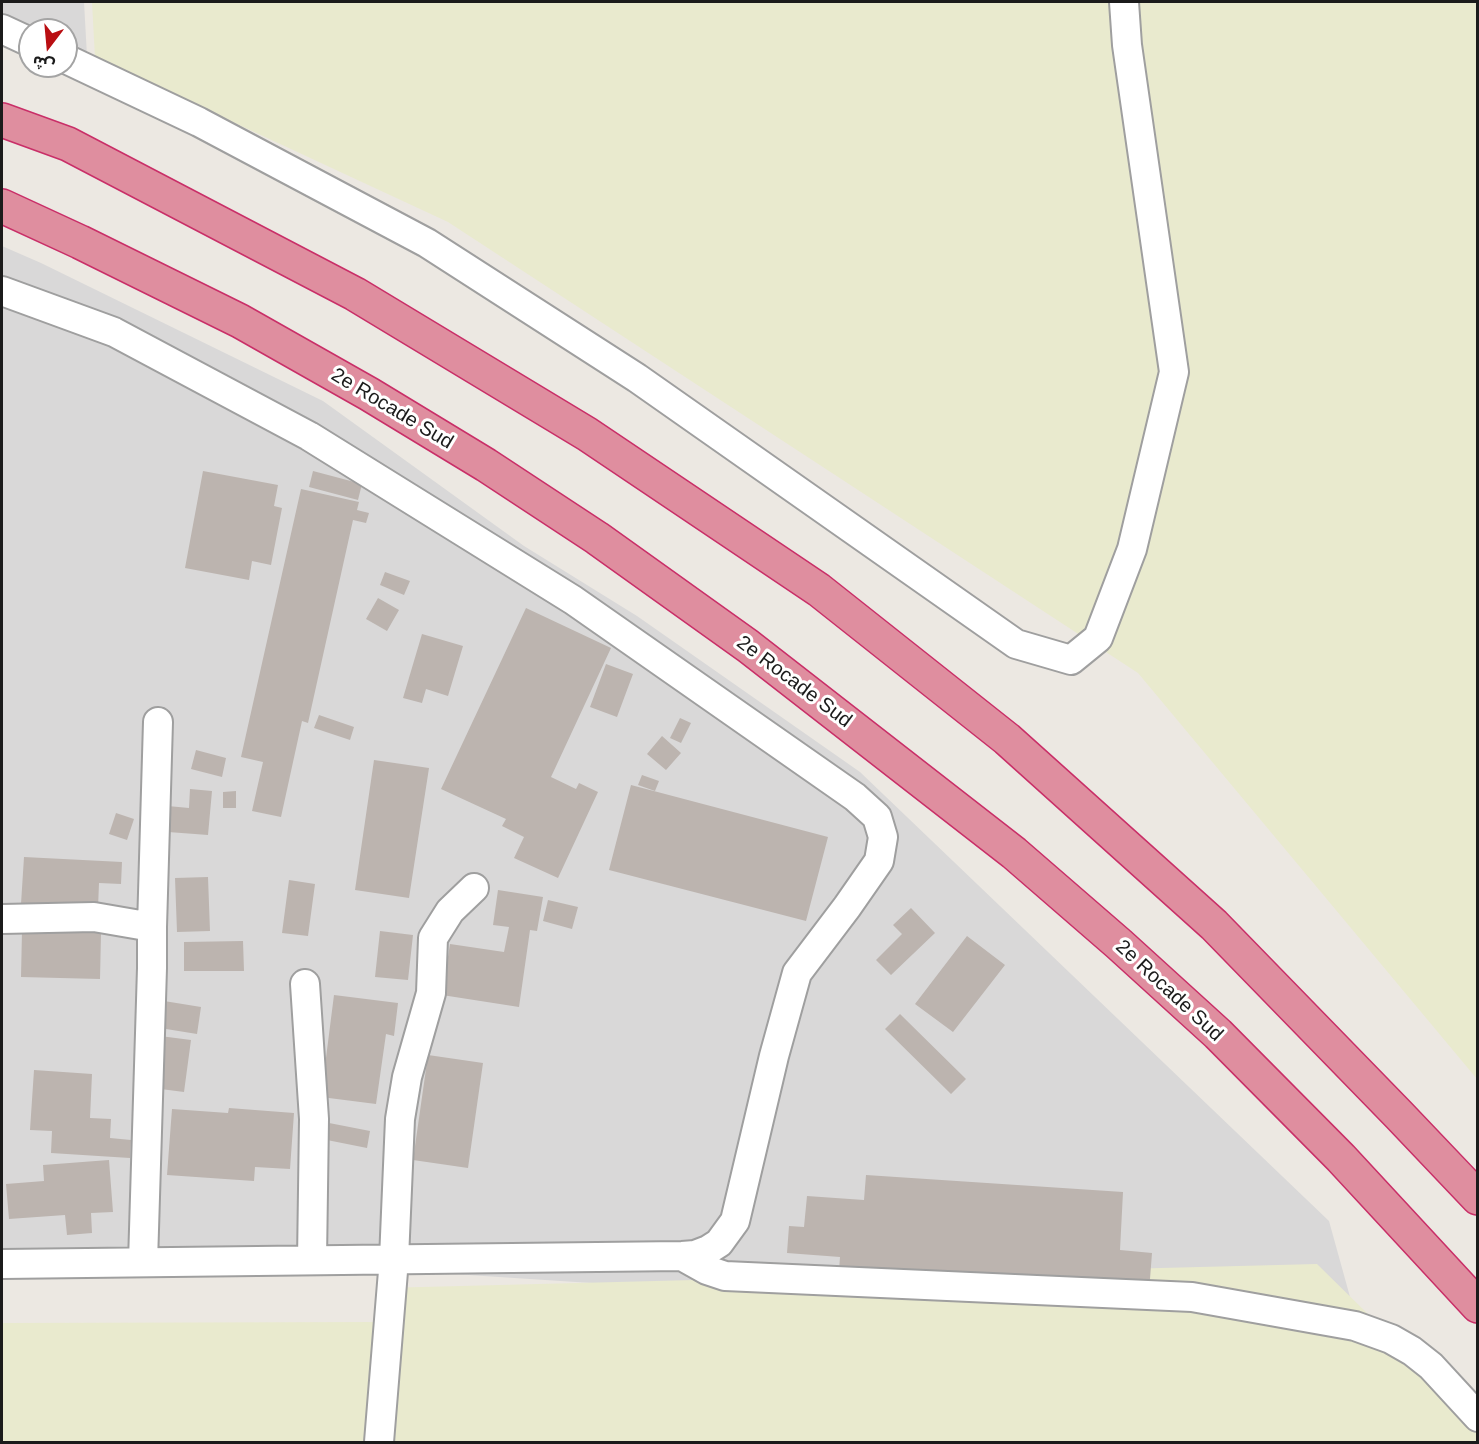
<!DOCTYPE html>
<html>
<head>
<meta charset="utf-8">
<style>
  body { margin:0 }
  #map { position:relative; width:1479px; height:1444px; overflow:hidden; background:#ece8e2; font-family:Arial,"Noto Sans Arabic",sans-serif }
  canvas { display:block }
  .frame { position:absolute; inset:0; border:3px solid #1b1b1b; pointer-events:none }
  .north { position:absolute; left:18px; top:18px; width:60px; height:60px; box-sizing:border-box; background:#fff; border:2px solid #a4a4a4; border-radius:50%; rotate:196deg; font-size:16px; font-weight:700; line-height:24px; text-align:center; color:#1b1b1b }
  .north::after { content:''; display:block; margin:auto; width:21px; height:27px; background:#b90e12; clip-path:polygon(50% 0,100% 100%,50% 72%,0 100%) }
</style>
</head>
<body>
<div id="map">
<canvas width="1479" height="1444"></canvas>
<div class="frame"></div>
<div class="north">ش</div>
</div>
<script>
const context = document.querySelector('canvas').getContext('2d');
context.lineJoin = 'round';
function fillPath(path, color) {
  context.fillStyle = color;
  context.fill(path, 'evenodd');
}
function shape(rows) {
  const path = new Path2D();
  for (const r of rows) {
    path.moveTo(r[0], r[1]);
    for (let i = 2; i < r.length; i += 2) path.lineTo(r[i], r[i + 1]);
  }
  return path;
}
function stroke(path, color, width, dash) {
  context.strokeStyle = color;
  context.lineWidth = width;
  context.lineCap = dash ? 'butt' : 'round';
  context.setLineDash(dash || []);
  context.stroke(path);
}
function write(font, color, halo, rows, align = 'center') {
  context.font = font + ' Arial,sans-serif';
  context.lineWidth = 6;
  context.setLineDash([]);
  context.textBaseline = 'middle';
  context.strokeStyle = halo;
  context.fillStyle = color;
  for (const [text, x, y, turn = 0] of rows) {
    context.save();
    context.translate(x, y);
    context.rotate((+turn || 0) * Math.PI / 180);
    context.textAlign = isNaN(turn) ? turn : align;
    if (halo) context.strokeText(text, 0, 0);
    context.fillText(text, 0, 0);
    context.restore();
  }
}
fillPath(shape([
  [2,2,84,2,87,56,66,48,66,30,30,30,2,25],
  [2,246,41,263,323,401,524,546,637,616,860,772,1329,1221,1360,1333,453,1274,2,1279]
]), '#d9d8d8');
fillPath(shape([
  [92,2,1477,2,1477,1079,1138,673,448,222,95,58],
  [1317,1264,1477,1421,1477,1442,2,1442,2,1323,380,1322,383,1288]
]), '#e9eace');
fillPath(shape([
  [203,471,278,485,274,506,282,508,271,565,252,561,249,580,185,568],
  [313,471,362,484,358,500,309,487],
  [301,489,359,502,357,510,369,513,366,523,353,520,308,723,302,721,281,817,252,811,263,762,241,757],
  [385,572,410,581,404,595,380,585],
  [378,598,399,610,387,631,366,619],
  [526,608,611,648,551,777,576,789,579,783,598,792,558,878,514,858,524,837,502,826,506,819,441,789],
  [422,634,463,646,448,696,426,689,422,703,403,698],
  [606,664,633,674,617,717,590,707],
  [319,715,354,727,350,740,314,728],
  [680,718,691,723,681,743,670,738],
  [662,736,681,753,666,770,647,754],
  [196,750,226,758,222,777,191,769],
  [374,760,429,768,409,898,355,890],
  [642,775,659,781,655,791,638,785],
  [631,785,828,837,806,921,609,870],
  [190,789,212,791,208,835,155,831,157,805,189,808],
  [236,791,236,808,223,808,223,792],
  [116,813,134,819,127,840,109,834],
  [24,857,122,862,121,884,99,883,98,908,21,904],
  [208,877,210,931,177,932,175,878],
  [289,880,315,884,308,936,282,933],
  [498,890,543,897,537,931,530,930,519,1007,442,995,450,944,504,952,509,927,493,925],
  [548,900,578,907,572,929,543,921],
  [911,908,935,933,891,975,876,960,902,934,893,925],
  [22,931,101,933,100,979,21,977],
  [380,931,413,935,408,980,375,977],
  [967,936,1005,965,953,1032,915,1004],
  [243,941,244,971,184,971,184,942],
  [334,995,398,1003,394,1036,386,1034,376,1104,321,1097],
  [164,1001,201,1007,197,1034,160,1028],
  [900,1014,966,1079,951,1094,885,1029],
  [160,1036,191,1040,184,1092,153,1088],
  [428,1055,483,1063,468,1168,413,1160],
  [34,1070,92,1074,90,1118,111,1119,110,1138,131,1140,130,1158,51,1153,52,1131,30,1130],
  [229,1108,294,1113,290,1169,255,1167,254,1181,167,1175,172,1109,228,1113],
  [324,1122,370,1131,367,1148,322,1139],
  [109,1160,113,1212,91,1213,92,1233,67,1235,65,1215,9,1219,6,1184,44,1181,43,1165],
  [866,1175,1123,1192,1120,1250,1152,1253,1149,1292,839,1271,840,1257,787,1253,789,1226,804,1227,807,1196,864,1200]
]), '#bcb4af');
const minor = shape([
  [2,29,30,42],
  [66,59,199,122,427,243,637,378,1016,644,1071,660,1098,638,1132,549,1174,372,1127,45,1124,2],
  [2,291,114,332,309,436,573,600,855,797,877,817,883,837,879,861,847,907,797,973,774,1056,735,1221,719,1243,708,1250,695,1255,682,1256,2,1264],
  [2,919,94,917,152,927,152,968,143,1262],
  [152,927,158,722],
  [305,984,314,1119,312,1260],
  [682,1256,707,1270,725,1276,1192,1297,1355,1326,1391,1339,1412,1351,1431,1366,1478,1417],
  [379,1442,394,1259,400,1119,407,1077,431,993,433,938,450,911,474,888]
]);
const highway = shape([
  [2,120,68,144,355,294,587,434,819,590,1007,739,1214,925,1399,1115,1478,1198],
  [2,206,80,242,240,321,369,394,486,465,597,538,748,646,1014,853,1119,944,1218,1034,1341,1158,1478,1306]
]);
stroke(minor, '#9f9f9f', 32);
stroke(highway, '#c92f68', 36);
stroke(minor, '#fff', 28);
stroke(highway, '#df8e9f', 33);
write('20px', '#1b1b1b', '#fff', [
  ["2e Rocade Sud",392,409,31],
  ["2e Rocade Sud",794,682,37],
  ["2e Rocade Sud",1169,991,43]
]);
</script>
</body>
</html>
